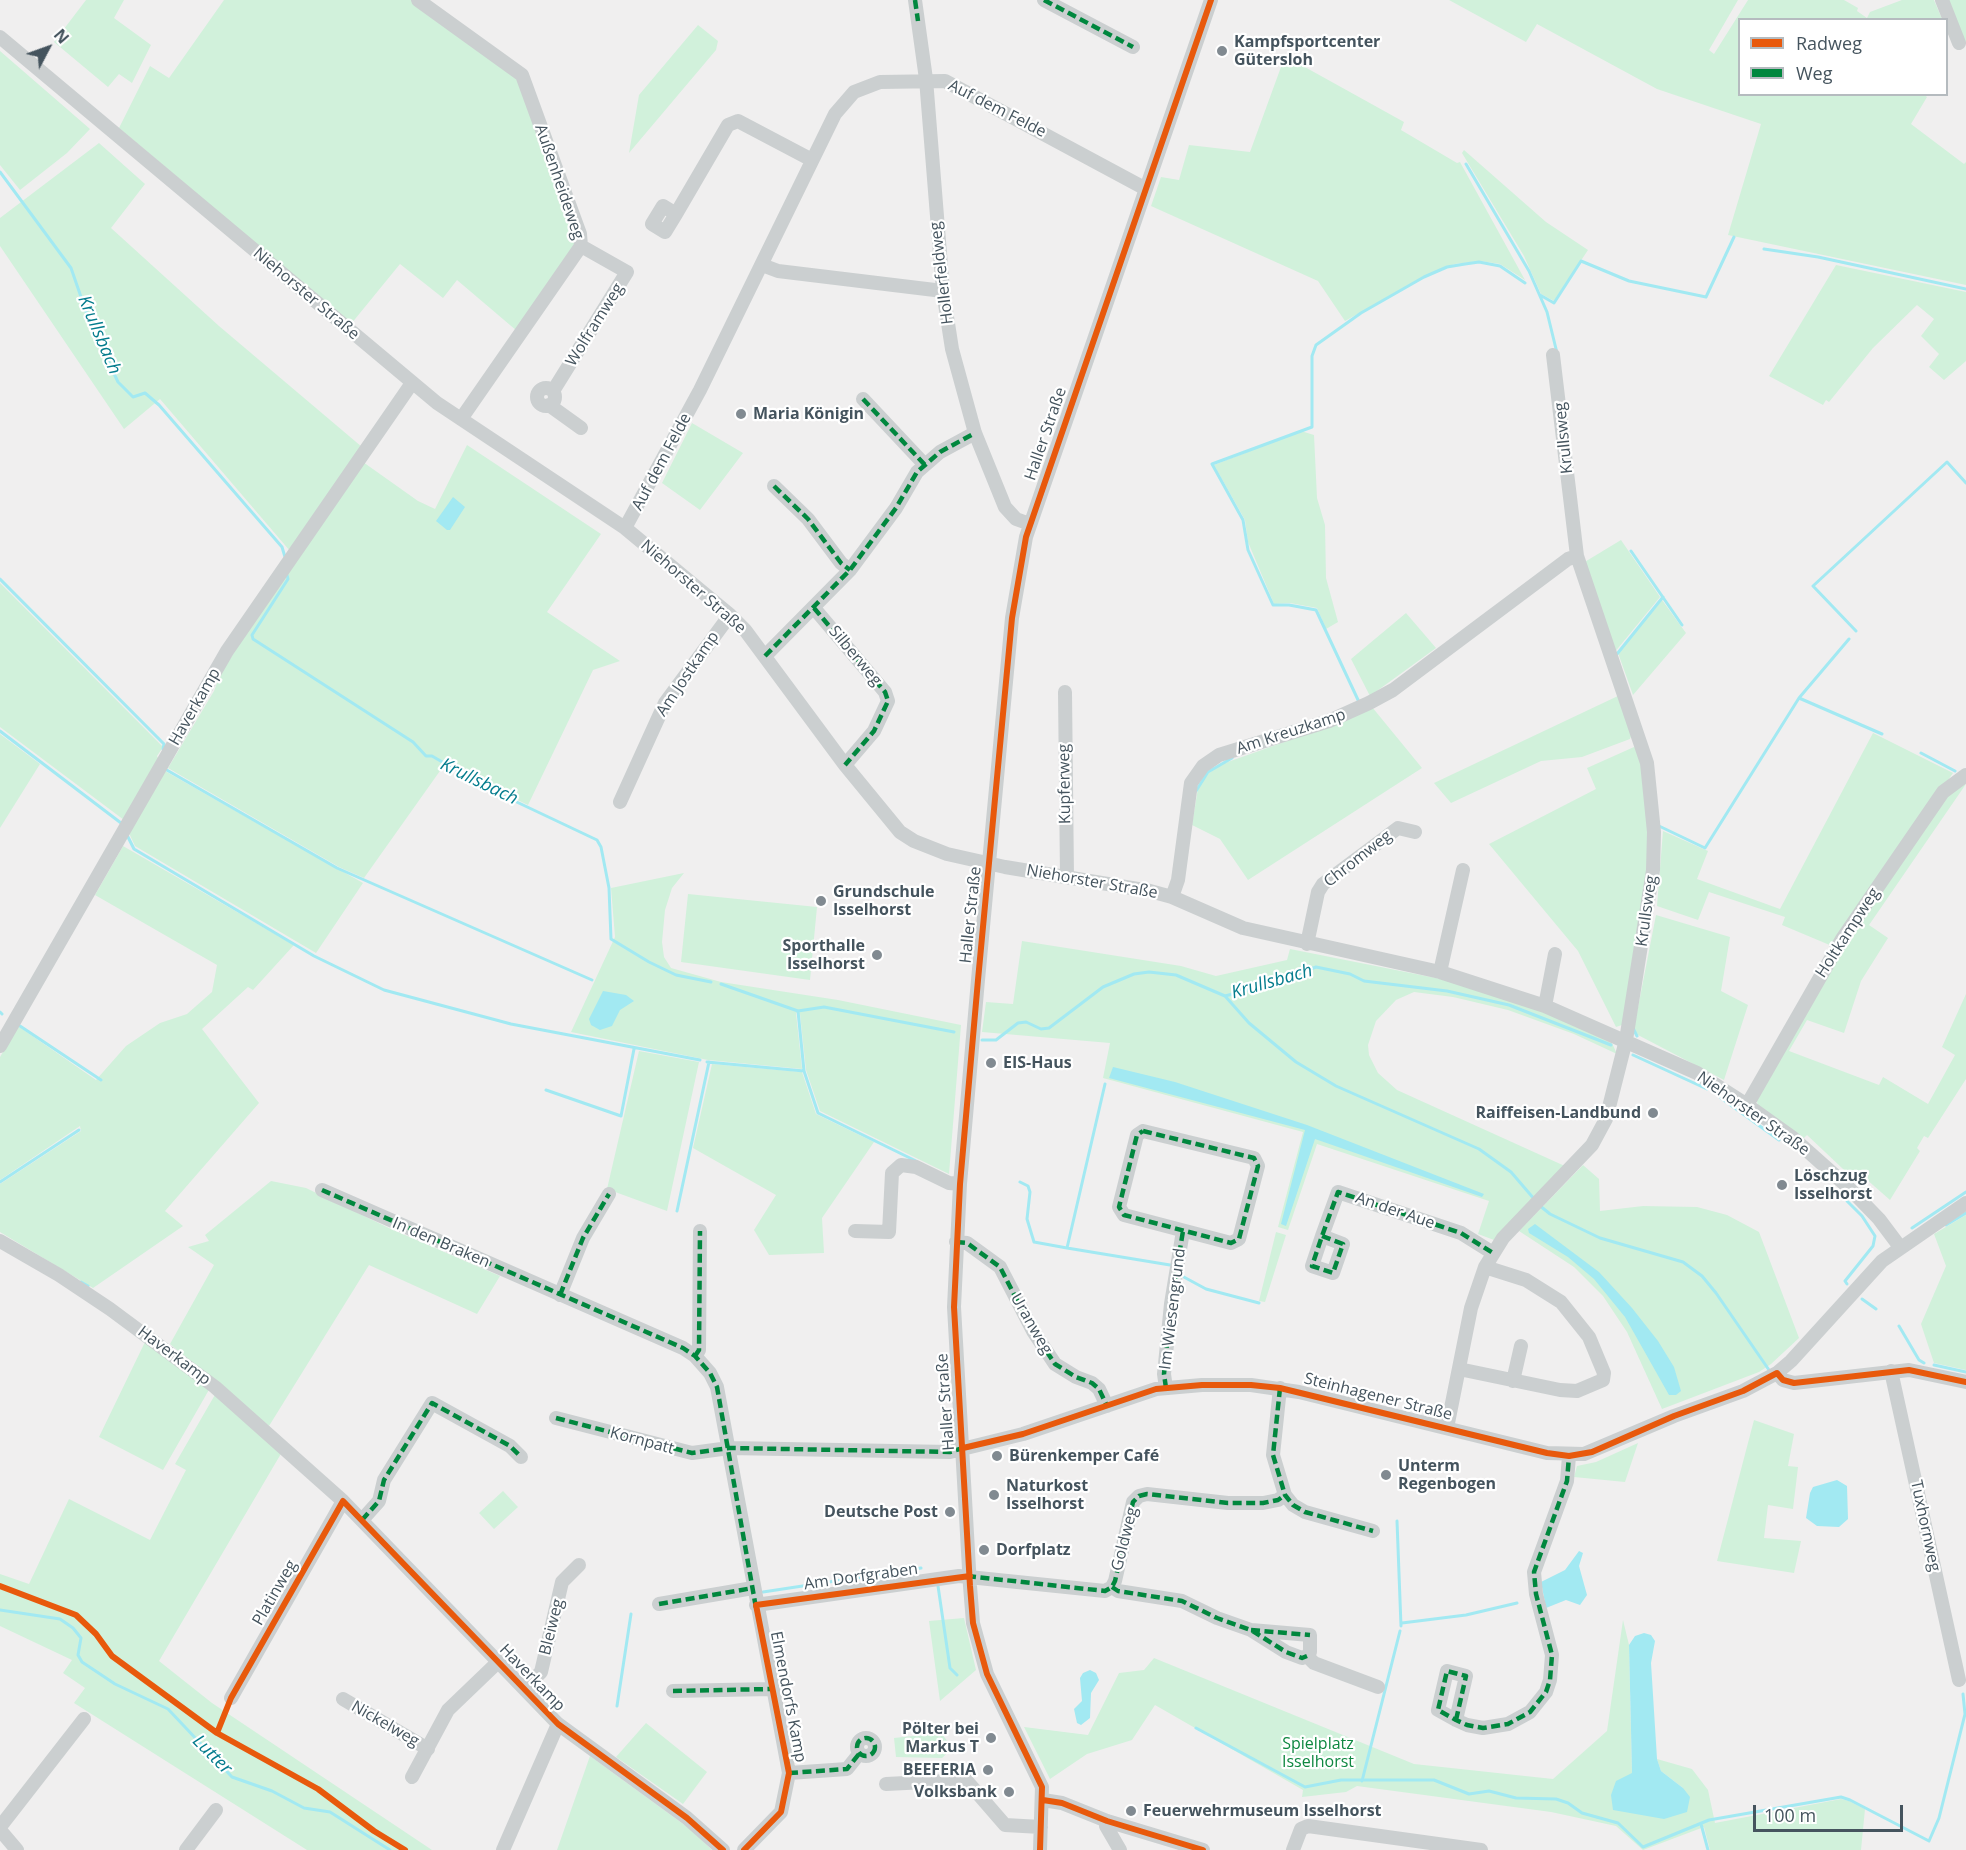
<!DOCTYPE html>
<html>
<head>
<meta charset="utf-8">
<style>
  body { margin:0 }
  #map { position:relative; width:1966px; height:1850px; overflow:hidden; background:#f0efef; font-family:"Open Sans",sans-serif }
  canvas { display:block }
  .legend { position:absolute; left:1738px; top:18px; width:210px; height:78px; box-sizing:border-box; background:#fff; border:2px solid #b5bbbf; margin:0; padding:8px 10px; list-style:none; font-size:18px; color:#45545e }
  .legend li { display:flex; align-items:center; gap:12px; height:30px }
  .legend b { width:30px; border:2px solid #b5bbbf }
  .north { position:absolute; left:18px; top:18px; width:60px; height:60px; -webkit-text-stroke:4px #fff; paint-order:stroke; rotate:49deg; font-size:16px; font-weight:700; line-height:24px; text-align:center; color:#45545e }
  .north::after { content:''; display:block; margin:auto; width:21px; height:27px; background:#45545e; clip-path:polygon(50% 0,100% 100%,50% 72%,0 100%) }
  .scale { position:absolute; left:1753px; top:1805px; width:150px; height:27px; box-sizing:border-box; border:3px solid #45545e; border-top:0; padding-left:8px; font-size:18px; line-height:21px; white-space:nowrap; color:#45545e; -webkit-text-stroke:4px #fff; paint-order:stroke }
</style>
</head>
<body>
<div id="map">
<canvas width="1966" height="1850"></canvas>
<ul class="legend">
<li><b style="height:8px;background:#e8590c"></b>Radweg</li>
<li><b style="height:8px;background:#00873e"></b>Weg</li>
</ul>
<div class="north">N</div>
<div class="scale">100 m</div>
</div>
<script>
const context = document.querySelector('canvas').getContext('2d');
context.lineJoin = 'round';
function fillPath(path, color) {
  context.fillStyle = color;
  context.fill(path, 'evenodd');
}
function shape(rows) {
  const path = new Path2D();
  for (const r of rows) {
    if (r.length === 3) {
      path.moveTo(r[0] + r[2], r[1]);
      path.arc(r[0], r[1], r[2], 0, 2 * Math.PI);
      continue;
    }
    path.moveTo(r[0], r[1]);
    for (let i = 2; i < r.length; i += 2) path.lineTo(r[i], r[i + 1]);
  }
  return path;
}
function stroke(path, color, width, dash) {
  context.strokeStyle = color;
  context.lineWidth = width;
  context.lineCap = dash ? 'butt' : 'round';
  context.setLineDash(dash || []);
  context.stroke(path);
}
function write(font, color, halo, rows, align = 'center') {
  context.font = font + ' "Open Sans",sans-serif';
  context.lineWidth = 4.5;
  context.setLineDash([]);
  context.textBaseline = 'middle';
  context.strokeStyle = halo;
  context.fillStyle = color;
  for (const [text, x, y, turn = 0] of rows) {
    context.save();
    context.translate(x, y);
    context.rotate((+turn || 0) * Math.PI / 180);
    context.textAlign = isNaN(turn) ? turn : align;
    if (halo) context.strokeText(text, 0, 0);
    context.fillText(text, 0, 0);
    context.restore();
  }
}
fillPath(shape([
  [86,0,124,0,114,18,151,45,132,83,119,74,108,87,54,42],
  [224,0,413,0,519,79,576,233,576,245,517,331,457,280,443,298,400,264,351,324,119,128,150,66,169,78],
  [1449,0,1738,0,1709,50,1714,54,1748,0,1844,0,1858,8,1857,11,1867,18,1870,12,1902,0,1934,0,1942,19,1740,20,1740,94,1923,94,1927,97,1911,124,1964,164,1966,162,1966,285,1728,235,1761,124,1657,89,1537,24,1526,42],
  [1947,0,1966,0,1966,44,1964,42],
  [698,25,718,41,716,50,629,153,639,95],
  [0,51,90,129,67,153,20,190,0,165],
  [1285,56,1404,122,1401,130,1457,163,1460,162,1525,280,1500,264,1480,261,1455,264,1433,272,1345,321,1318,281,1151,206,1161,177,1179,180,1189,145,1250,152],
  [99,143,145,184,111,228,219,326,362,447,290,551,160,399,124,429,0,246,0,218],
  [1464,150,1546,222,1588,250,1554,301,1541,294,1524,256,1462,153],
  [1836,265,1966,292,1966,361,1944,380,1929,367,1939,354,1921,336,1934,319,1917,305,1873,348,1829,402,1826,400,1823,405,1769,376],
  [692,423,743,453,700,510,662,483],
  [1301,431,1314,435,1317,498,1325,525,1326,578,1338,622,1326,629,1317,608,1290,603,1274,604,1248,542,1245,520,1214,465],
  [467,445,601,534,547,612,620,661,593,670,528,805,490,787,447,761,364,878,339,867,168,768,214,691,220,675,241,641,363,462,418,501,435,509],
  [1621,540,1660,597,1614,653,1583,563],
  [0,583,163,747,157,756,159,760,124,820,0,727],
  [1662,600,1686,633,1633,695,1618,653],
  [1406,613,1436,648,1370,696,1351,659],
  [1620,695,1633,731,1630,739,1582,757,1541,761,1451,803,1434,783],
  [1372,707,1422,768,1248,880,1220,839,1192,825,1198,788,1209,773,1222,764,1330,726],
  [1873,733,1953,773,1832,946,1782,925,1785,917,1709,892,1698,920,1657,906,1663,831,1708,851,1697,879,1780,909],
  [0,734,40,764,0,828],
  [1634,747,1639,750,1651,831,1649,870,1622,1025,1616,1027,1578,951,1489,844,1596,789,1587,768],
  [165,771,363,883,316,953,135,846,129,833],
  [1966,784,1869,925,1888,938,1861,981,1844,1033,1807,1020,1789,1051,1879,1085,1883,1077,1928,1104,1955,1055,1942,1047,1966,994,1966,1079,1928,1138,1924,1136,1917,1148,1920,1151,1890,1200,1865,1178,1860,1185,1807,1135,1803,1139,1758,1105,1756,1099,1844,943,1946,795,1958,785],
  [123,846,294,945,253,990,248,987,202,1029,259,1103,165,1211,183,1226,93,1288,0,1232,0,1184,81,1131,80,1126,0,1180,0,1057,18,1026,96,1080,126,1046,160,1023,187,1014,212,992,217,965,95,895],
  [684,873,672,888,665,910,662,942,664,957,671,968,721,982,838,1000,961,1025,949,1174,820,1111,806,1070,800,1014,796,1013,802,1069,708,1060,571,1032,615,937,611,888],
  [688,894,817,907,810,980,681,962],
  [1656,915,1730,937,1721,991,1748,1005,1724,1080,1638,1035,1634,1028],
  [1022,941,1181,966,1216,976,1287,960,1290,949,1441,979,1543,1011,1611,1041,1617,1054,1574,1034,1508,1010,1453,997,1414,992,1396,1000,1376,1021,1368,1045,1369,1055,1378,1073,1397,1090,1567,1167,1494,1240,1478,1234,1489,1201,1317,1144,1288,1230,1278,1227,1303,1132,1103,1078,1110,1043,982,1032,986,1002,1013,1004],
  [639,1051,699,1062,667,1211,607,1189],
  [712,1064,802,1072,816,1114,874,1142,822,1218,824,1253,769,1255,754,1230,776,1195,693,1148],
  [1583,1165,1599,1179,1600,1211,1643,1206,1697,1207,1727,1215,1759,1232,1799,1338,1771,1364,1759,1372,1662,1409,1627,1332,1603,1296,1574,1267,1519,1231],
  [271,1181,306,1188,391,1229,500,1276,477,1314,369,1265,269,1426,170,1344,214,1265,188,1247,209,1241,205,1235],
  [1966,1215,1966,1370,1934,1363,1921,1324,1946,1266,1934,1234],
  [1276,1232,1286,1235,1265,1302,1259,1301],
  [145,1342,210,1388,163,1470,99,1437],
  [216,1393,282,1452,159,1661,212,1703,432,1850,307,1850,74,1703,85,1688,63,1673,72,1660,0,1626,0,1574,29,1584,69,1499,150,1540,186,1470,175,1464],
  [1754,1420,1794,1434,1788,1466,1798,1467,1793,1509,1768,1505,1764,1538,1801,1541,1794,1573,1717,1561],
  [1638,1443,1625,1482,1574,1477,1577,1466,1596,1462],
  [503,1491,518,1507,494,1529,479,1513],
  [964,1618,976,1670,940,1701,929,1621],
  [1623,1620,1629,1645,1632,1773,1683,1788,1661,1771,1657,1759,1692,1769,1708,1790,1715,1823,1841,1799,1849,1801,1865,1809,1861,1850,1710,1850,1704,1827,1643,1850,1616,1826,1551,1812,1357,1786,1346,1792,1302,1797,1303,1790,1155,1705,1132,1740,1087,1754,1050,1779,1024,1727,1088,1735,1119,1673,1144,1670,1154,1658,1414,1764,1553,1779,1607,1731],
  [646,1723,707,1772,683,1804,616,1757],
  [941,1733,953,1748,942,1758,896,1757,894,1738],
  [590,1756,690,1829,712,1850,557,1850]
]), '#d1f1db');
fillPath(shape([
  [453,497,465,507,450,530,447,530,436,521],
  [603,991,626,995,634,1001,620,1010,612,1026,600,1030,591,1025,589,1019],
  [1113,1067,1175,1082,1307,1125,1484,1194,1482,1197,1315,1139,1286,1226,1281,1224,1305,1130,1109,1078],
  [1535,1224,1599,1272,1632,1308,1658,1341,1674,1367,1681,1391,1676,1395,1669,1395,1625,1317,1594,1279,1568,1257,1529,1233,1528,1229],
  [1837,1480,1847,1486,1848,1519,1839,1527,1817,1526,1806,1518,1810,1493,1813,1487],
  [1579,1551,1583,1553,1579,1566,1587,1595,1580,1605,1566,1600,1546,1608,1541,1582,1565,1570],
  [1644,1633,1651,1635,1655,1641,1651,1663,1657,1759,1661,1771,1683,1788,1690,1797,1687,1812,1664,1819,1613,1810,1611,1795,1616,1781,1632,1773,1629,1645,1635,1636],
  [1090,1670,1096,1673,1099,1680,1091,1693,1090,1718,1081,1725,1077,1723,1074,1709,1082,1701,1080,1678,1083,1673]
]), '#a2e9f2');
stroke(shape([
  [1466,164,1529,271,1547,312,1557,353],
  [0,172,71,268,89,320,118,382,133,397,145,393,159,405,282,547,285,557],
  [1764,249,1818,257,1966,289],
  [1540,295,1554,303,1581,261,1629,281,1706,297,1734,237],
  [1631,551,1682,625],
  [287,575,288,579,252,635,253,639,413,742,426,756,432,756,485,787,597,840,601,847,609,888,611,939,649,962,676,975,711,982],
  [0,579,164,744,163,749],
  [1856,631,1813,586,1947,462,1966,483],
  [1617,654,1663,597],
  [1799,698,1882,734],
  [1359,702,1316,610,1289,605,1273,605,1248,550,1243,520,1212,464,1312,427,1312,356,1316,345,1361,313,1424,277,1447,267,1465,264,1479,262,1500,266,1525,283],
  [0,731,121,823],
  [1921,753,1955,771],
  [165,769,337,868,592,980],
  [1196,791,1208,772,1232,758],
  [1659,826,1705,848,1799,698,1849,639],
  [128,837,134,849,314,956,384,990,511,1024,700,1060],
  [721,984,798,1011,824,1007,954,1032],
  [1225,996,1249,1023,1296,1062,1336,1086,1479,1149,1511,1172,1535,1200],
  [798,1011,804,1071,818,1113,916,1161],
  [0,1012,2,1014],
  [20,1026,101,1080],
  [1633,1028,1637,1036],
  [982,1040,996,1040,1018,1023,1026,1022,1041,1029,1049,1028,1103,987,1134,974,1149,972,1176,975,1225,996,1267,985,1316,967,1350,974,1364,981,1447,991,1509,1005,1611,1045],
  [1633,1055,1707,1089],
  [707,1062,804,1071],
  [1105,1084,1067,1248,1170,1265],
  [546,1090,621,1116,634,1049],
  [1721,1098,1779,1140],
  [0,1182,79,1130],
  [1020,1182,1028,1186,1030,1192,1027,1219,1034,1242,1067,1248],
  [1838,1191,1841,1194],
  [1539,1205,1550,1214,1600,1238,1683,1262,1702,1276,1716,1293,1769,1370],
  [677,1211,709,1062],
  [1946,1225,1966,1213],
  [1912,1228,1966,1192],
  [1182,1276,1206,1289,1259,1303],
  [81,1282,88,1286],
  [1847,1284,1845,1281,1873,1246,1875,1236,1862,1216,1847,1201],
  [1862,1299,1876,1309],
  [1899,1326,1919,1360,1924,1363],
  [1934,1365,1966,1372],
  [1397,1521,1401,1626],
  [938,1586,950,1668,957,1675],
  [763,1592,921,1568],
  [0,1610,60,1619,73,1628,81,1638,78,1655,82,1662,115,1684,168,1709,232,1777,272,1791,304,1808,330,1812,390,1850],
  [1402,1623,1466,1615,1517,1603],
  [617,1706,631,1614],
  [1196,1728,1305,1787,1341,1780,1434,1780,1469,1794,1489,1791,1516,1798,1556,1799,1568,1803,1582,1813,1618,1823,1643,1847,1709,1820,1841,1797,1850,1800,1929,1841,1939,1818,1965,1714,1963,1694],
  [1362,1781,1400,1631],
  [1701,1824,1708,1850]
]), '#a2e9f2', 3);
stroke(shape([
  [418,0,522,75,580,234,581,246,461,419],
  [915,0,926,79,943,291,952,349,975,433,1005,507,1016,519,1030,524],
  [1044,0,1133,47],
  [1942,0,1959,43],
  [0,37,437,403,625,528,730,615,745,630,845,765,900,832,914,841,947,854,1005,867,1150,891,1172,897,1243,928,1440,972,1545,1006,1697,1073,1747,1105,1793,1138,1848,1187,1879,1219,1900,1247],
  [676,214,663,206,652,224,665,232,676,214,728,125,738,121,812,160],
  [762,265,778,271,943,291],
  [546,397,9],
  [553,391,627,272,581,246],
  [863,399,925,465],
  [549,405,581,428],
  [774,486,808,519,841,563,850,570],
  [625,528,700,390,835,114,854,92,880,82,945,81,1146,189],
  [814,608,885,692,888,701,874,731,845,765],
  [765,656,850,570,896,508,917,472,940,452,975,433],
  [1065,692,1067,877],
  [620,802,665,703,730,615],
  [1172,897,1178,880,1191,783,1203,766,1219,755,1329,721,1369,703,1393,690,1568,559,1577,556],
  [1307,944,1318,892,1323,884,1398,828,1415,832],
  [1440,972,1463,870],
  [1545,1006,1555,954],
  [0,1046,227,651,412,383],
  [1747,1105,1842,939,1943,792,1966,775],
  [1143,1131,1254,1158,1258,1166,1239,1239,1231,1243,1124,1215,1119,1207,1137,1135,1143,1131],
  [322,1190,683,1348,695,1356,710,1373,717,1387,789,1773,781,1812,744,1850],
  [855,1231,889,1232,892,1173,901,1165,916,1167,949,1183,960,1184],
  [1322,1236,1343,1244,1333,1273,1312,1266,1322,1236,1338,1192,1461,1233,1493,1253],
  [0,1241,59,1275,110,1309,215,1387,343,1501,558,1724,687,1818,723,1850],
  [956,1242,967,1243,1000,1267,1033,1331,1055,1364,1076,1377,1092,1383,1099,1389,1107,1406],
  [560,1295,583,1238,609,1194],
  [695,1356,699,1350,700,1231],
  [1459,1369,1560,1390,1577,1391,1603,1380,1604,1373,1589,1337,1561,1302,1526,1280,1485,1267],
  [1891,1371,1959,1680],
  [1777,1373,1783,1380,1794,1383,1909,1370,1966,1382],
  [1513,1381,1521,1346],
  [1166,1388,1164,1374,1171,1304,1183,1231],
  [1280,1388,1273,1455,1285,1495,1293,1505,1305,1512,1373,1531],
  [556,1418,692,1453,729,1448,950,1452,1023,1434,1156,1389,1202,1385,1251,1385,1299,1392,1547,1453,1584,1454,1674,1416,1743,1391,1777,1373,1791,1361,1882,1261,1966,1203],
  [1447,1428,1471,1308,1485,1267,1503,1238,1592,1145,1606,1119,1626,1040,1653,870,1654,832,1647,763,1577,556,1553,355],
  [362,1520,379,1501,384,1480,432,1403,510,1446,521,1457],
  [1112,1587,1118,1591,1182,1601,1217,1618,1251,1630,1286,1652,1302,1658,1307,1656],
  [659,1604,753,1588],
  [756,1605,959,1576,1105,1591,1112,1587,1115,1581,1133,1502,1139,1496,1147,1494,1228,1503,1263,1503,1278,1500,1285,1495],
  [1251,1630,1310,1635,1310,1652,1307,1656],
  [1307,1656,1314,1663,1378,1687],
  [525,1688,541,1672,562,1582,579,1565],
  [673,1691,771,1689],
  [231,1698,343,1501],
  [343,1699,428,1749],
  [1456,1720,1466,1676,1447,1671,1438,1710,1456,1720,1467,1725,1483,1728,1508,1724,1530,1712,1546,1692,1550,1680,1552,1655,1536,1594,1534,1572,1567,1481,1569,1456],
  [866,1747,9],
  [789,1773,847,1769,859,1754],
  [412,1777,448,1710,498,1662],
  [886,1784,966,1780,1005,1825,1041,1827],
  [1043,1800,1062,1803,1107,1821,1203,1850],
  [1107,1821,1106,1826,1120,1850],
  [0,1827,84,1719],
  [0,1830,17,1850],
  [186,1850,216,1810],
  [503,1850,558,1724],
  [1040,1850,1042,1787,987,1674,973,1623,970,1586,954,1307,960,1184,978,980,1012,618,1026,537,1211,0],
  [1293,1850,1301,1829,1308,1826,1481,1850]
]), '#cbcfd0', 14);
stroke(shape([
  [915,0,918,21],
  [1044,0,1133,47],
  [863,399,925,465],
  [774,486,808,519,841,563,850,570],
  [814,608,885,692,888,701,874,731,845,765],
  [765,656,850,570,896,508,917,472,940,452,975,433],
  [1143,1131,1254,1158,1258,1166,1239,1239,1231,1243,1124,1215,1119,1207,1137,1135,1143,1131],
  [322,1190,683,1348,695,1356,710,1373,717,1387,756,1608],
  [1322,1236,1343,1244,1333,1273,1312,1266,1322,1236,1338,1192,1461,1233,1493,1253],
  [956,1242,967,1243,1000,1267,1033,1331,1055,1364,1076,1377,1092,1383,1099,1389,1107,1406],
  [560,1295,583,1238,609,1194],
  [695,1356,699,1350,700,1231],
  [1166,1388,1164,1374,1171,1304,1183,1231],
  [1280,1388,1273,1455,1285,1495,1293,1505,1305,1512,1373,1531],
  [556,1418,692,1453,729,1448,950,1452,963,1448],
  [362,1520,379,1501,384,1480,432,1403,510,1446,521,1457],
  [967,1576,1105,1591,1112,1587,1115,1581,1133,1502,1139,1496,1147,1494,1228,1503,1263,1503,1278,1500,1285,1495],
  [1112,1587,1118,1591,1182,1601,1217,1618,1251,1630,1286,1652,1302,1658,1307,1656],
  [659,1604,753,1588],
  [1251,1630,1310,1635],
  [673,1691,771,1689],
  [1456,1720,1466,1676,1447,1671,1438,1710,1456,1720,1467,1725,1483,1728,1508,1724,1530,1712,1546,1692,1550,1680,1552,1655,1536,1594,1534,1572,1567,1481,1569,1456],
  [866,1747,9],
  [789,1773,847,1769,859,1754]
]), '#00873e', 4.5, [9, 4.5]);
stroke(shape([
  [963,1448,1023,1434,1156,1389,1202,1385,1251,1385,1280,1388,1547,1453,1569,1456,1592,1452,1674,1416,1743,1391,1777,1373,1783,1380,1794,1383,1909,1370,1966,1382],
  [0,1586,76,1615,96,1634,112,1656,217,1733,318,1789,374,1831,405,1850],
  [217,1733,231,1698,343,1501,558,1724,687,1818,723,1850],
  [1043,1800,1062,1803,1107,1821,1203,1850],
  [744,1850,781,1812,789,1773,756,1605,970,1576],
  [1040,1850,1042,1787,987,1674,973,1623,970,1586,954,1307,960,1184,978,980,1012,618,1026,537,1211,0]
]), '#e8590c', 6);
for (const [x, y, r, color] of [
  [1222,51,6,"#818a91"],
  [741,414,6,"#818a91"],
  [821,901,6,"#818a91"],
  [877,955,6,"#818a91"],
  [991,1063,6,"#818a91"],
  [1653,1113,6,"#818a91"],
  [1782,1185,6,"#818a91"],
  [997,1456,6,"#818a91"],
  [1386,1475,6,"#818a91"],
  [994,1495,6,"#818a91"],
  [950,1512,6,"#818a91"],
  [984,1550,6,"#818a91"],
  [991,1738,6,"#818a91"],
  [988,1770,6,"#818a91"],
  [1009,1792,6,"#818a91"],
  [1131,1811,6,"#818a91"]
]) {
  const dot = new Path2D();
  dot.arc(x, y, r, 0, 2 * Math.PI);
  context.fillStyle = color;
  context.fill(dot);
  stroke(dot, '#fff', 2);
}
write('bold 16px', '#45545e', '#fff', [
  ["Kampfsportcenter",1234,42],
  ["Gütersloh",1234,60],
  ["Maria Königin",753,414],
  ["Grundschule",833,892],
  ["Isselhorst",833,910],
  ["Sporthalle",865,946,"right"],
  ["Isselhorst",865,964,"right"],
  ["EIS-Haus",1003,1063],
  ["Raiffeisen-Landbund",1641,1113,"right"],
  ["Löschzug",1794,1176],
  ["Isselhorst",1794,1194],
  ["Bürenkemper Café",1009,1456],
  ["Unterm",1398,1466],
  ["Regenbogen",1398,1484],
  ["Naturkost",1006,1486],
  ["Isselhorst",1006,1504],
  ["Deutsche Post",938,1512,"right"],
  ["Dorfplatz",996,1550],
  ["Pölter bei",979,1729,"right"],
  ["Markus T",979,1747,"right"],
  ["BEEFERIA",976,1770,"right"],
  ["Volksbank",997,1792,"right"],
  ["Feuerwehrmuseum Isselhorst",1143,1811]
], 'left');
write('16px', '#45545e', '#fff', [
  ["Auf dem Felde",997,109,27],
  ["Außenheideweg",559,182,71],
  ["Hollerfeldweg",942,273,-97],
  ["Niehorster Straße",306,294,40],
  ["Wolframweg",595,325,-58],
  ["Haller Straße",1046,434,-71],
  ["Krullsweg",1564,438,-96],
  ["Auf dem Felde",662,462,-62],
  ["Niehorster Straße",693,587,41],
  ["Silberweg",855,656,50],
  ["Am Jostkamp",688,674,-56],
  ["Haverkamp",195,707,-60],
  ["Am Kreuzkamp",1291,732,-18],
  ["Kupferweg",1065,784,-91],
  ["Chromweg",1358,859,-38],
  ["Niehorster Straße",1092,882,10],
  ["Krullsweg",1647,911,-82],
  ["Haller Straße",971,915,-84],
  ["Holtkampweg",1848,933,-57],
  ["Niehorster Straße",1753,1114,35],
  ["An der Aue",1395,1211,19],
  ["In den Braken",441,1243,23],
  ["Im Wiesengrund",1173,1309,-83],
  ["Uranweg",1031,1324,60],
  ["Haverkamp",174,1356,37],
  ["Steinhagener Straße",1378,1397,14],
  ["Haller Straße",946,1402,-94],
  ["Kornpatt",642,1441,15],
  ["Tuxhornweg",1925,1526,78],
  ["Goldweg",1125,1539,-76],
  ["Am Dorfgraben",861,1577,-8],
  ["Platinweg",275,1593,-60],
  ["Bleiweg",552,1627,-76],
  ["Haverkamp",532,1678,46],
  ["Elmendorfs Kamp",788,1697,79],
  ["Nickelweg",385,1724,30]
]);
write('16px', '#0e8740', '#fff', [
  ["Spielplatz",1318,1744],
  ["Isselhorst",1318,1762]
]);
write('italic 18px', '#047c8d', '#fff', [
  ["Krullsbach",99,335,67],
  ["Krullsbach",479,782,26],
  ["Krullsbach",1272,982,-16],
  ["Lutter",212,1755,45]
]);
</script>
</body>
</html>
